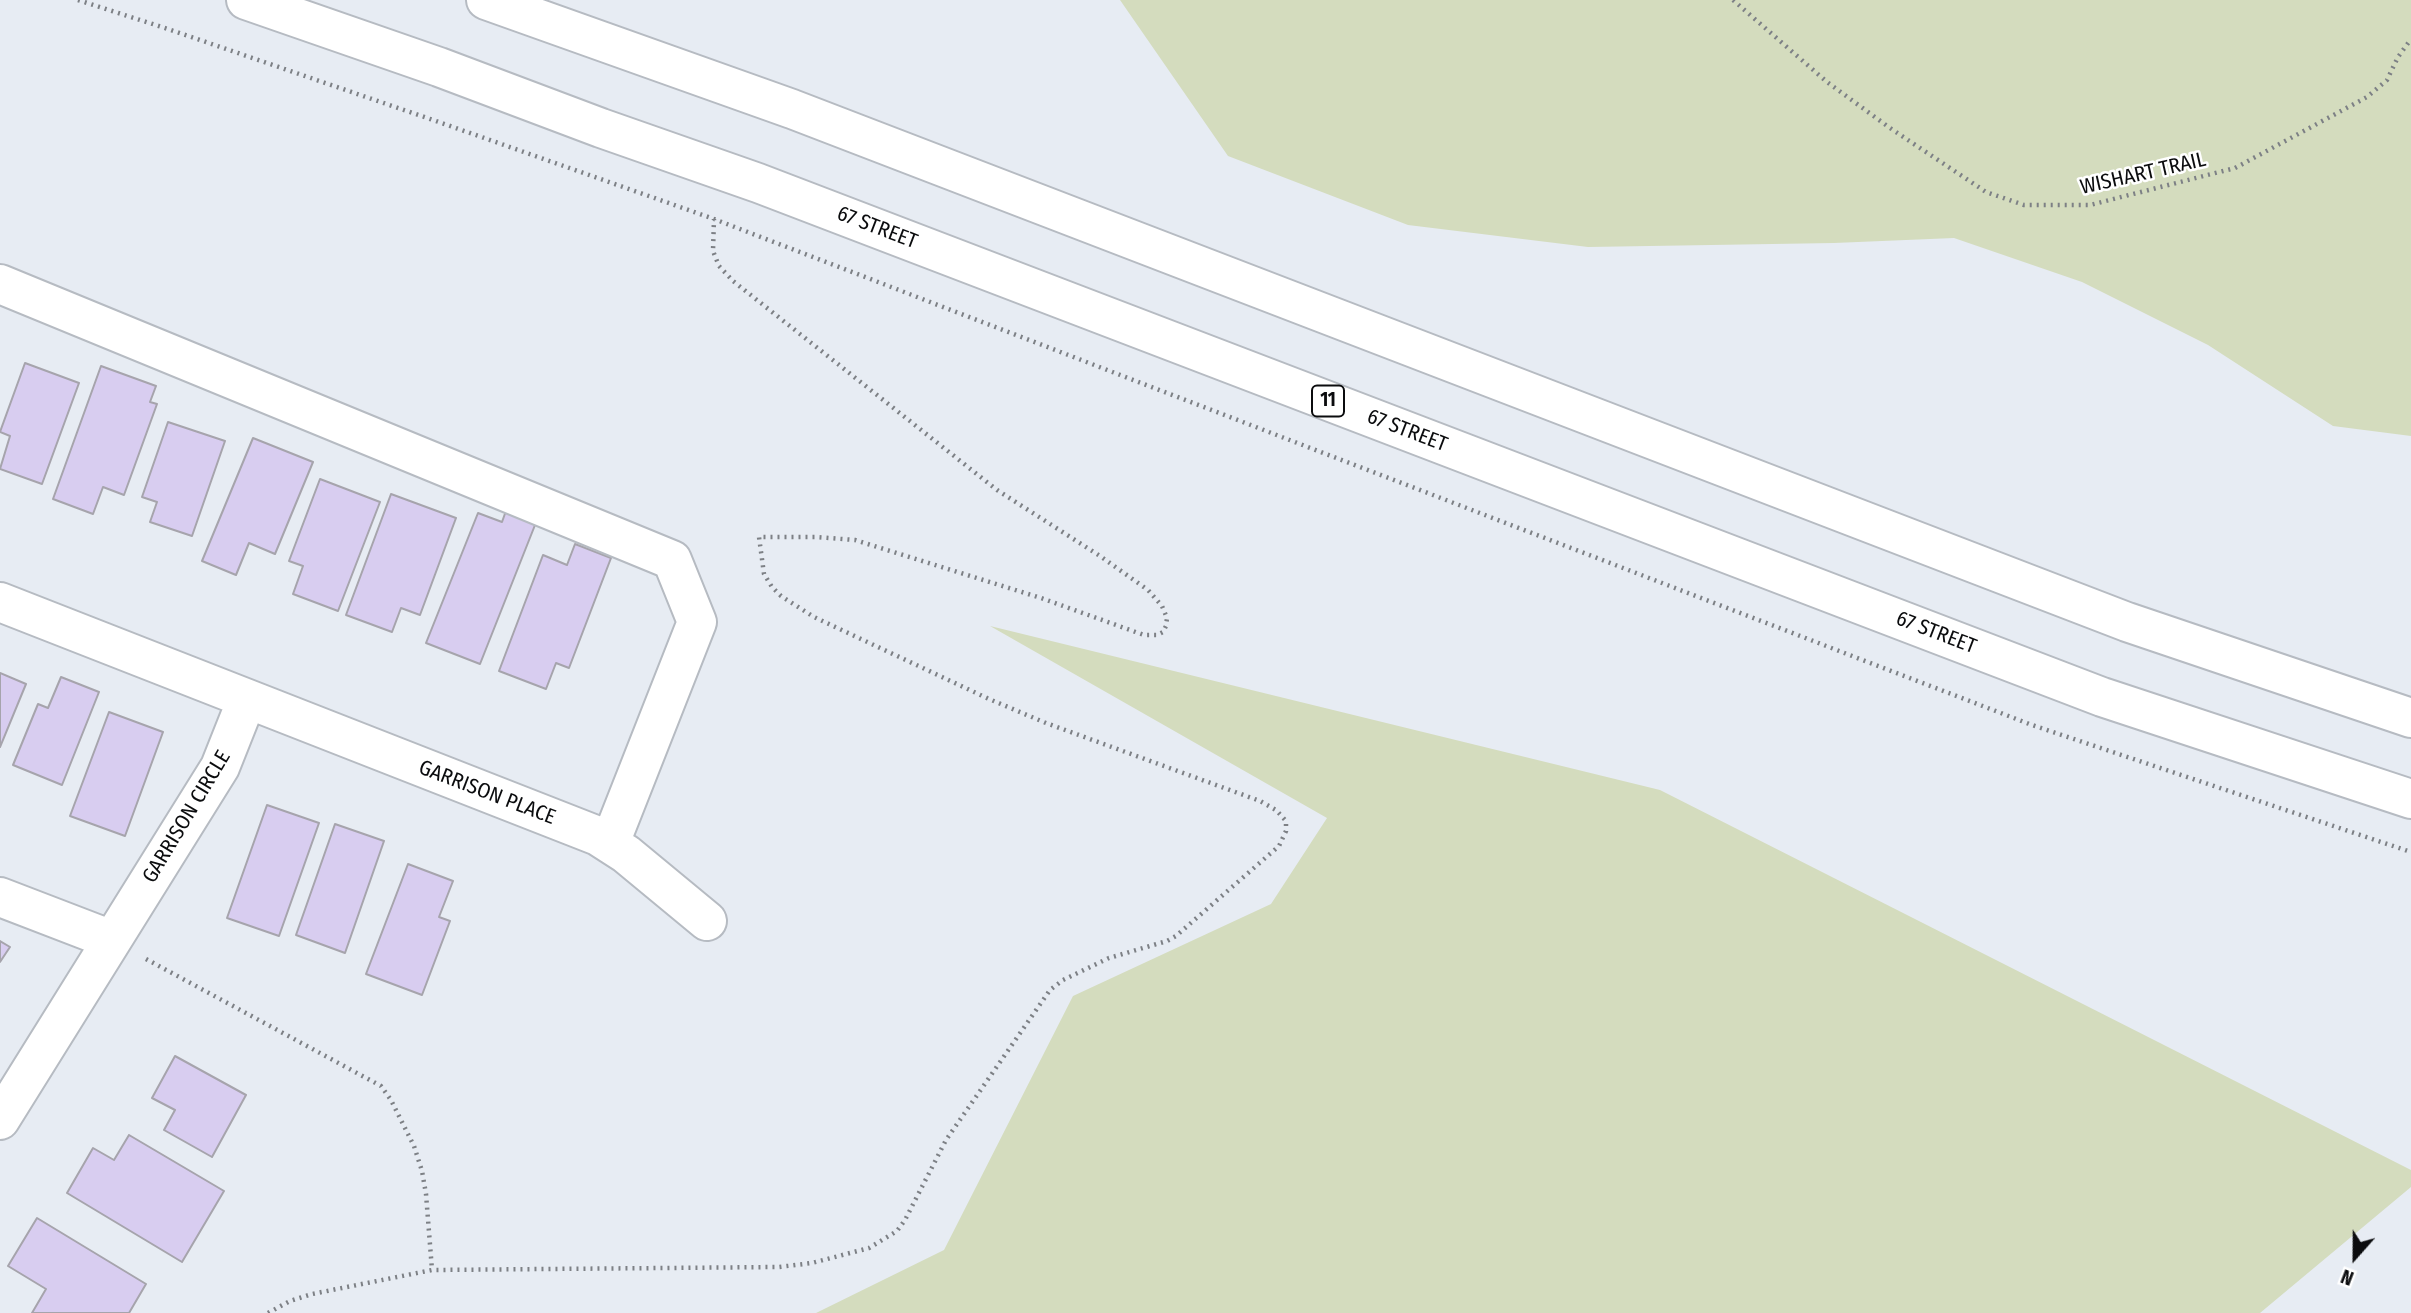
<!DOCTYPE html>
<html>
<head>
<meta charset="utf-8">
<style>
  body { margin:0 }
  #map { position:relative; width:2411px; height:1313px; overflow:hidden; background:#e7ecf3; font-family:"Fira Sans Condensed",sans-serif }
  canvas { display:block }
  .north { position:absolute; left:2320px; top:1222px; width:70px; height:70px; -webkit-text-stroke:5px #fff; paint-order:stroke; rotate:201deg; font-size:19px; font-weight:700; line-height:28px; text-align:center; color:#0b0c0e }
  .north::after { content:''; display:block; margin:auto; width:24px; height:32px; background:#0b0c0e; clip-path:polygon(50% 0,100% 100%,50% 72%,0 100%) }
</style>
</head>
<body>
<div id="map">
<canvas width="2411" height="1313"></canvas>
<div class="north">N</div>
</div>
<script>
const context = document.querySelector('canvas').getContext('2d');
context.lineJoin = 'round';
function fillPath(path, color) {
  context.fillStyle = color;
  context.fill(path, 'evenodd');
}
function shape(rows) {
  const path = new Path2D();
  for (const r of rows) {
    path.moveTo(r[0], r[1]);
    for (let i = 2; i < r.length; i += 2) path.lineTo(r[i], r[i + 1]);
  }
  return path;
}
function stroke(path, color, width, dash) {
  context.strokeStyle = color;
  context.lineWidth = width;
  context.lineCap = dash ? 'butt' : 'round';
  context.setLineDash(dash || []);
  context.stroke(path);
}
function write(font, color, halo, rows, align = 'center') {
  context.font = font + ' "Fira Sans Condensed",sans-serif';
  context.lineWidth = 5;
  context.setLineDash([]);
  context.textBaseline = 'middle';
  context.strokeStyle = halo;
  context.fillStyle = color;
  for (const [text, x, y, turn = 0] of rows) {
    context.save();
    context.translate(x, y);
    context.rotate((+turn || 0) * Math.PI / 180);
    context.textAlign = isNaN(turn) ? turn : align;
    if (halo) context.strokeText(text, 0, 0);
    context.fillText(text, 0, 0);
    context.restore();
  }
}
fillPath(shape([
  [1120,0,2411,0,2411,436,2333,426,2208,345,2082,282,1954,238,1834,243,1588,247,1408,225,1228,156],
  [990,626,1660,790,2411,1170,2411,1187,2260,1313,816,1313,944,1250,1073,996,1271,904,1327,818]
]), '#d4dcbe');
const building = shape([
  [25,363,79,383,42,484,0,469,10,436,0,432,25,363],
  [101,366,156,386,150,402,157,404,124,495,103,487,93,514,53,499,101,366],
  [168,422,225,441,192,536,150,522,157,502,142,497,168,422],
  [253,438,313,462,275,554,249,543,236,575,202,561,253,438],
  [320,479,380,502,338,611,293,594,303,566,289,561,320,479],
  [391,494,456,518,420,615,401,608,392,632,346,615,391,494],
  [507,508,537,520,480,664,426,643,478,513,502,522,507,508],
  [575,544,611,558,569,668,556,663,546,689,499,671,543,555,567,565,575,544],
  [0,673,26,684,0,747,0,673],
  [61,677,99,692,62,785,13,765,38,704,48,708,61,677],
  [109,712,163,732,125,836,70,816,109,712],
  [267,805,319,823,279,936,227,918,267,805],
  [335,824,384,841,345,953,296,935,335,824],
  [408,864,453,881,439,917,450,921,422,995,366,974,408,864],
  [0,941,10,947,0,962,0,941],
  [175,1056,246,1095,212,1157,164,1130,175,1110,152,1098,175,1056],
  [129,1135,224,1191,182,1262,67,1193,93,1148,114,1160,129,1135],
  [37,1218,146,1284,129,1313,32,1313,46,1289,8,1266,37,1218]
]);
fillPath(building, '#d8cdf0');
stroke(building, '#a6a4ac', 2);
const minor = shape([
  [0,284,672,560,697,622,610,843],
  [0,602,598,836,626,854,707,921],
  [0,897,112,940],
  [0,1120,220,767,247,699]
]);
const major = shape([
  [246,0,439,67,601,128,758,183,2102,697,2411,799],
  [486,0,792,109,2127,622,2411,718]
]);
stroke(minor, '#b6bbc2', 42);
stroke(major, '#b6bbc2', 42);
stroke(shape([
  [78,0,168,29,436,121,714,219,2032,725,2411,852],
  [1733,0,1827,82,1890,128,1986,192,2024,205,2090,205,2235,168,2367,97,2387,80,2398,57,2411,39],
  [146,959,381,1086,391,1100,414,1146,422,1171,426,1194,432,1270],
  [268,1313,290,1301,312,1294,432,1270,779,1267,812,1263,869,1248,897,1231,905,1220,946,1140,1050,990,1063,980,1109,958,1167,941,1176,936,1279,846,1286,831,1286,821,1276,810,1260,801,1046,723,989,699,814,617,781,596,772,587,764,574,759,537,816,537,855,540,1041,598,1144,635,1157,635,1163,632,1166,626,1167,618,1162,606,1148,590,1100,556,997,490,733,281,719,266,713,251,714,219]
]), '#7d8085', 4.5, [2, 5]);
stroke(minor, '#fff', 38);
stroke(major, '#fff', 38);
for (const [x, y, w] of [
  [1328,401,32]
]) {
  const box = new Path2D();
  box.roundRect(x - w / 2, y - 15.5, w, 31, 5);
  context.fillStyle = '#fff';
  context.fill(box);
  stroke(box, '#0b0c0e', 2);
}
write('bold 19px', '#0b0c0e', null, [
  ["11",1328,401]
]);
write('21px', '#0b0c0e', '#fff', [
  ["WISHART TRAIL",2143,174,-13],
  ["67 STREET",877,228,21],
  ["67 STREET",1407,431,21],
  ["67 STREET",1936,633,21],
  ["GARRISON PLACE",487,793,21],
  ["GARRISON CIRCLE",187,817,-59]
]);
</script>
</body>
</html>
